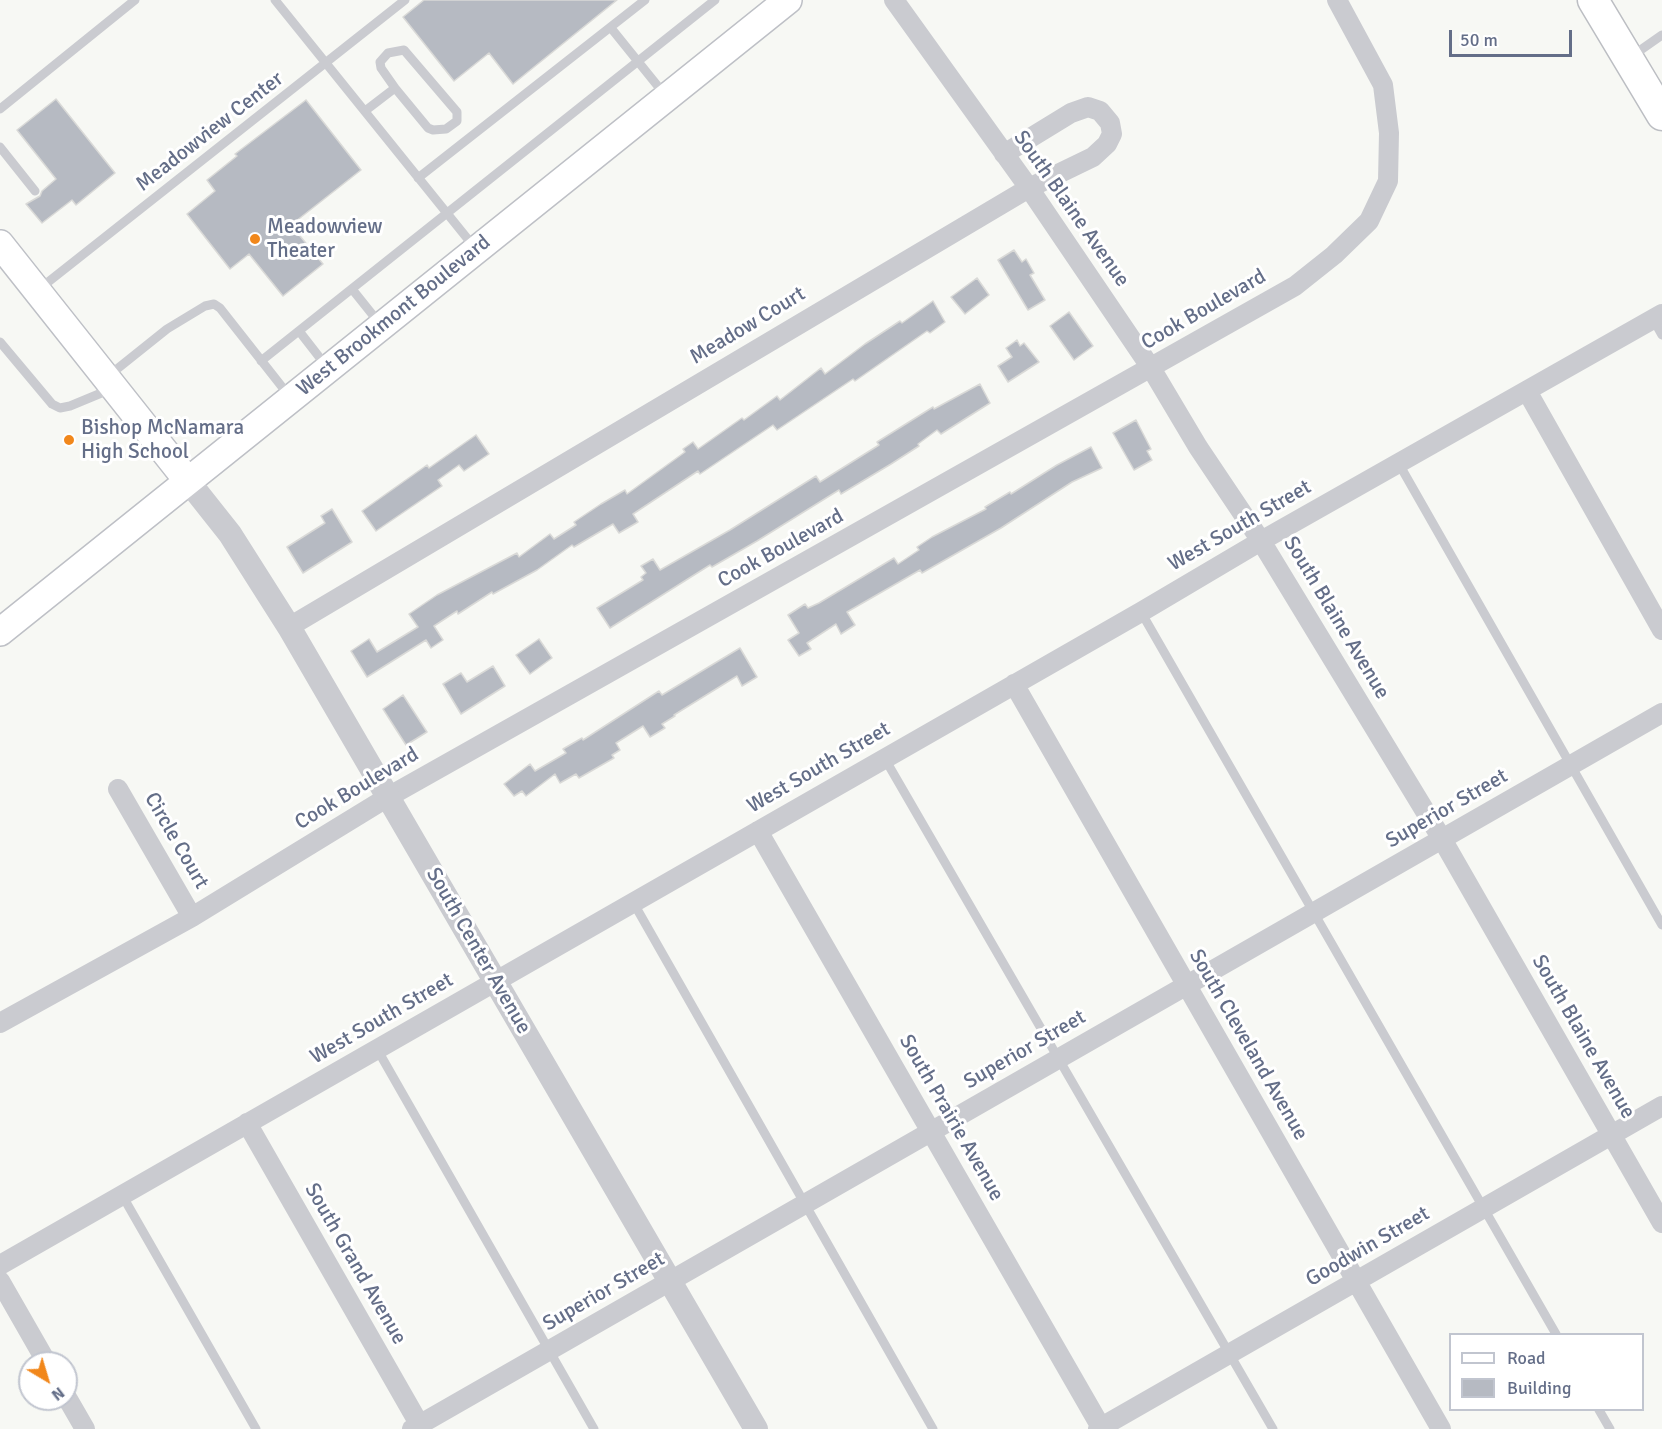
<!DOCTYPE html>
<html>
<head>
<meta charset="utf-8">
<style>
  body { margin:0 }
  #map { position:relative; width:1662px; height:1429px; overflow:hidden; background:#f7f8f4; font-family:Signika,sans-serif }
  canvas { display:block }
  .legend { position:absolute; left:1449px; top:1333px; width:195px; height:78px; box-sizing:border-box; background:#fff; border:2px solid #c1c5cf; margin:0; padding:8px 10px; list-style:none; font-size:18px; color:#646e88 }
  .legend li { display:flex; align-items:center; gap:12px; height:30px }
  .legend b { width:30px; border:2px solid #c1c5cf }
  .north { position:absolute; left:18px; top:1351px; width:60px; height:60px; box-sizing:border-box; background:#fff; border:2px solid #c1c5cf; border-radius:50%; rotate:142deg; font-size:16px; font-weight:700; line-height:24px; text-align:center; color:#646e88 }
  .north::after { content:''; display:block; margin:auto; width:21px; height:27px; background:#f1871b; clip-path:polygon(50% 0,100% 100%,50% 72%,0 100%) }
  .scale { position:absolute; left:1449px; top:30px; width:123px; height:27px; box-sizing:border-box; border:3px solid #646e88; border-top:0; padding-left:8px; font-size:18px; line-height:21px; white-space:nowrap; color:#646e88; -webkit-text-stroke:4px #fff; paint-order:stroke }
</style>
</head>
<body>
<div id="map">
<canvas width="1662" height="1429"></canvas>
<ul class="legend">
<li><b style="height:8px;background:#fff"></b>Road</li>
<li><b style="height:16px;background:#b6bac2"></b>Building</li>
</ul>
<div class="north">N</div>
<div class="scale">50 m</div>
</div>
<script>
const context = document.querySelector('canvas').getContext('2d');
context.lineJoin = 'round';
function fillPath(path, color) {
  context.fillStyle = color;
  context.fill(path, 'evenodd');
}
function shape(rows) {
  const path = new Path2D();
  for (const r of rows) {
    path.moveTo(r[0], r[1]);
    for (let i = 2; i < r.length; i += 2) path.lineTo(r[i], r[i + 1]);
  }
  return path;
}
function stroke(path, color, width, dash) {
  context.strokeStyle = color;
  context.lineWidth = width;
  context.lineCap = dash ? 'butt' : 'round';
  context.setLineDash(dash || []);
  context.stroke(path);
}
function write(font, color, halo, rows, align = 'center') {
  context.font = font + ' Signika,sans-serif';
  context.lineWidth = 6;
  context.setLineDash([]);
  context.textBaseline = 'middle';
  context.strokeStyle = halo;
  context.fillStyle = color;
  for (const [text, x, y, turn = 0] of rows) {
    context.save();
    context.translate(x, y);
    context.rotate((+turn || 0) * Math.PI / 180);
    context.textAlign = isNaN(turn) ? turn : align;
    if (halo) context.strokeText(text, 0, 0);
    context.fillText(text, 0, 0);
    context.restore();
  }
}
const building = shape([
  [424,0,617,0,513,84,489,53,454,81,403,17,424,0],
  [56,99,115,173,76,205,72,200,42,223,26,204,40,196,42,191,56,179,17,130,56,99],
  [306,100,361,170,291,225,323,264,283,296,249,254,230,269,187,214,215,191,207,180,237,156,235,154,306,100],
  [1014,250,1022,262,1026,259,1034,273,1030,275,1045,300,1028,310,998,260,1014,250],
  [977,278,989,295,965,314,951,297,977,278],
  [933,301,945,322,930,333,927,331,855,381,853,379,777,430,773,425,700,474,698,471,633,514,638,522,619,533,613,524,574,547,572,545,537,570,493,594,492,592,458,614,457,611,434,626,443,640,431,648,426,640,367,677,351,651,369,639,377,652,418,627,409,614,437,595,517,553,519,557,550,534,554,539,576,525,574,522,601,504,625,490,627,494,685,452,683,449,693,442,698,449,742,418,744,420,777,396,780,400,821,368,825,374,865,344,900,321,902,323,933,301],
  [1069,312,1093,346,1074,360,1050,326,1069,312],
  [1017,340,1020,346,1024,343,1039,362,1008,382,998,366,1012,357,1006,348,1017,340],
  [980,384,990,403,941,434,937,430,918,444,919,446,891,464,841,494,839,490,757,541,712,567,710,565,610,628,597,608,643,580,641,577,646,573,641,566,653,559,660,570,730,530,816,476,820,482,879,445,877,442,933,407,934,409,980,384],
  [1136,420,1151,449,1147,451,1152,460,1134,470,1113,433,1136,420],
  [476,435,489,454,464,471,459,465,438,480,442,486,376,531,362,511,427,465,429,468,476,435],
  [1091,447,1102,468,1072,482,1001,528,922,573,920,570,847,612,855,625,841,634,836,624,807,643,811,649,799,656,788,640,799,633,788,615,805,604,808,608,819,603,894,558,898,564,919,550,917,547,932,537,986,509,985,507,1010,492,1011,494,1057,465,1091,447],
  [332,509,352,542,303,573,287,547,325,523,321,516,332,509],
  [539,639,552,658,530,674,516,655,539,639],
  [740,648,757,677,742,686,737,676,674,715,675,716,662,724,665,728,650,737,643,726,616,743,620,750,612,755,614,758,579,778,576,774,560,783,555,774,526,796,522,791,514,796,504,784,530,764,535,771,566,753,563,749,582,738,583,740,659,691,662,695,740,648],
  [493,666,505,686,461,714,443,684,461,673,467,682,493,666],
  [403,695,427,732,406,745,383,709,403,695]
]);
fillPath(building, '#b6bac2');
stroke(building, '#d9d9d7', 1.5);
const secondary = shape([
  [0,244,188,481],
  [0,632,788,0]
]);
const primary = shape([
  [1593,0,1662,115]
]);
stroke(secondary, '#bec0c6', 30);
stroke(primary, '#bcbec3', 33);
stroke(shape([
  [275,0,475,248],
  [611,28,665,95],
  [1632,56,1662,35],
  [0,109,135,0],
  [365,111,395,88,428,128,433,130,446,129,457,121,457,112,404,50,388,53,380,62,381,68,395,88],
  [0,147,35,191],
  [418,178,645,0],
  [352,289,380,324],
  [38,290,405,0],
  [1653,319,1662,335],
  [299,331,327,367],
  [0,342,52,404,60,408,70,406,111,389],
  [261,361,715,0],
  [107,377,167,329,205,306,214,304,220,308,290,397],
  [1399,464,1662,925],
  [1141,612,1556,1334],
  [885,759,1273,1429],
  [633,902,933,1429],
  [377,1049,594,1429],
  [122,1195,256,1429],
  [1599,1410,1610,1429]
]), '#cacbd0', 9);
stroke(shape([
  [894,0,1029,188,1151,368,1198,447,1261,541,1442,839,1662,1223],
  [1527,391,1662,630],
  [289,627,1029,188,1093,157,1107,144,1112,134,1110,123,1100,111,1088,107,1071,113,1004,154],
  [1014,684,1441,1429],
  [118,789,192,917],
  [758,831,1102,1429],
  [0,1023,192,917,388,797,1295,286,1334,255,1369,221,1388,181,1389,133,1383,85,1337,0],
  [247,1123,422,1429],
  [0,1265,1141,612,1261,541,1662,314],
  [0,1281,47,1363],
  [66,1396,85,1429],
  [412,1429,1662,713],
  [1098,1429,1662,1106]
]), '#cacbd0', 20);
stroke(shape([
  [188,481,230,534,289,627,756,1429]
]), '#cacbd0', 24);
stroke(secondary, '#fff', 27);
stroke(primary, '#fff', 30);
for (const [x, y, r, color] of [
  [255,239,6,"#f1871b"],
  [69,440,6,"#f1871b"]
]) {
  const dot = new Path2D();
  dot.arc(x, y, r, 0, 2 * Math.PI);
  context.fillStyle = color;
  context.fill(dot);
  stroke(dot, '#fff', 2);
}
write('21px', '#646e88', '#fff', [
  ["Meadowview Center",210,132,-38],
  ["South Blaine Avenue",1071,209,55],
  ["Cook Boulevard",1204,310,-30],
  ["West Brookmont Boulevard",394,316,-39],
  ["Meadow Court",748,326,-31],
  ["West South Street",1240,526,-30],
  ["Cook Boulevard",781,549,-29],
  ["South Blaine Avenue",1336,618,59],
  ["West South Street",819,768,-30],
  ["Cook Boulevard",357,789,-31],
  ["Superior Street",1447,809,-30],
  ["Circle Court",176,841,60],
  ["South Center Avenue",478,951,60],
  ["West South Street",382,1019,-30],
  ["South Blaine Avenue",1583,1037,60],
  ["South Cleveland Avenue",1248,1045,60],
  ["Superior Street",1025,1050,-30],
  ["South Prairie Avenue",951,1118,60],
  ["Goodwin Street",1368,1247,-30],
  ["South Grand Avenue",355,1264,60],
  ["Superior Street",604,1292,-30]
]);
write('21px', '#646e88', '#fff', [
  ["Meadowview",267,227],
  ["Theater",267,251],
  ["Bishop McNamara",81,428],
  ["High School",81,452]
], 'left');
</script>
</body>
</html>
